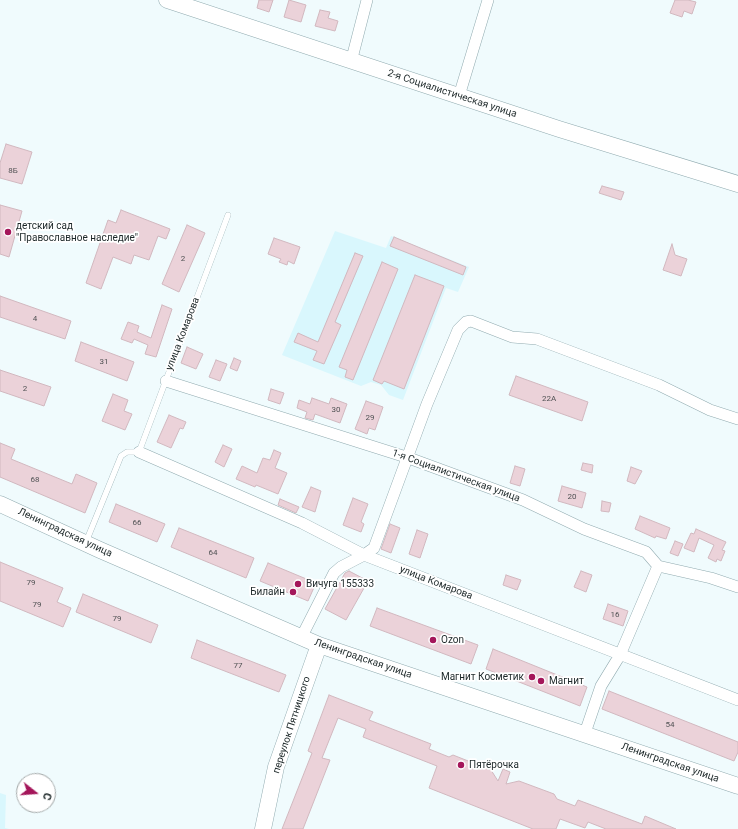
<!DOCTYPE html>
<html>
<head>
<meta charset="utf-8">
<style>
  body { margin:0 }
  #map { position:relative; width:738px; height:829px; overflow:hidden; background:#f0fbfd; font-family:Roboto,sans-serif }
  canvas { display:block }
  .north { position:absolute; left:16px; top:773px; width:40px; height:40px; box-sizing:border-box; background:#fff; border:1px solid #a4a9a9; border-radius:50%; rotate:107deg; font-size:11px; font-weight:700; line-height:16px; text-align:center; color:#1c2728 }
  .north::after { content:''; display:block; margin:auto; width:14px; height:18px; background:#a4165a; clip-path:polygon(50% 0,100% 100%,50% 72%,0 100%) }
</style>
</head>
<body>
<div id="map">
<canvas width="738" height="829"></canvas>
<div class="north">С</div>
</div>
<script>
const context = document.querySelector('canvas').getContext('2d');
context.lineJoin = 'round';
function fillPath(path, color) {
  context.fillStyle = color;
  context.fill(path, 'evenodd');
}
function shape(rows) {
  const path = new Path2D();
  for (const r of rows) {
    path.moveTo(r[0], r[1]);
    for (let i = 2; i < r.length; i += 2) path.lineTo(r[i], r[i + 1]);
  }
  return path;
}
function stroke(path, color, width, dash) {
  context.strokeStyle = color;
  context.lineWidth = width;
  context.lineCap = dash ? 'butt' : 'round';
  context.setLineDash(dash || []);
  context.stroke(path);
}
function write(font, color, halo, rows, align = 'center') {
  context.font = font + ' Roboto,sans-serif';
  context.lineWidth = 3.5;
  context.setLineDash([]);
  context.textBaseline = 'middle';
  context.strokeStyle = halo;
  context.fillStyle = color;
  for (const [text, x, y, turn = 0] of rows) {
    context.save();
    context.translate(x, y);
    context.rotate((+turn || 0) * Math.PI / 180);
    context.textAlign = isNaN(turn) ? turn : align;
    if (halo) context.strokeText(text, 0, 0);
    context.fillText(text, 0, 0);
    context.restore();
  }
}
fillPath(shape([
  [335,231,386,248,391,236,469,267,458,292,446,288,403,400,389,395,381,385,371,382,361,386,282,355],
  [0,793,6,795,5,828,9,829,0,829]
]), '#d9f7fd');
const building = shape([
  [259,0,273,0,269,12,257,8,259,0],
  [289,0,306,5,301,22,284,17,289,0],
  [675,0,688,0,696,2,692,14,684,11,682,17,670,13,675,0],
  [320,10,330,12,328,18,338,21,335,31,315,26,320,10],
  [6,144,32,152,22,184,0,178,0,163,6,144],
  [602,186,624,192,621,200,599,193,602,186],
  [0,205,22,211,9,257,0,254,0,205],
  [121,210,170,229,166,239,158,236,149,260,134,255,131,264,113,257,101,289,86,283,108,220,116,223,121,210],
  [187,225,205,233,179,292,162,284,187,225],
  [394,237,466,267,463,275,390,246,394,237],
  [274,238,300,247,294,264,288,261,287,265,279,262,281,259,268,254,274,238],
  [672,244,675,255,687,259,681,276,663,270,672,244],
  [355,253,363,256,335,322,341,325,324,364,313,360,317,351,294,342,298,333,318,342,355,253],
  [382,262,398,269,353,380,345,377,347,370,339,367,382,262],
  [415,275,444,286,404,389,384,381,382,384,373,380,415,275],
  [0,296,71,321,65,339,0,317,0,296],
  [162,305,172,309,156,357,145,354,148,345,134,339,132,343,121,339,128,322,139,326,137,332,151,338,162,305],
  [81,342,134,362,127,381,75,361,81,342],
  [187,347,203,354,196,369,181,363,187,347],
  [234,358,241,361,237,371,230,368,234,358],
  [216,360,227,364,220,381,209,377,216,360],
  [0,370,51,387,44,406,0,391,0,370],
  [516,376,588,402,582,421,509,395,516,376],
  [271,389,284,393,280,404,268,400,271,389],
  [113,394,128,400,124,411,132,414,125,430,102,421,113,394],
  [312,398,329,404,331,398,347,404,340,423,315,414,313,420,305,418,307,412,297,408,299,400,310,404,312,398],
  [366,401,383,407,375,430,369,428,367,434,355,429,366,401],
  [169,415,186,422,183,429,180,428,171,448,157,442,169,415],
  [0,443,15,449,11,459,72,484,76,474,97,483,85,513,0,477,0,443],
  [223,445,232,449,224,467,215,462,223,445],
  [274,450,281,453,275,468,287,473,278,494,256,485,255,487,236,479,242,466,257,473,263,458,270,460,274,450],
  [583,463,593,465,592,473,581,470,583,463],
  [515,466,525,469,520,486,510,483,515,466],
  [631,467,642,471,635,484,627,481,631,467],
  [562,486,586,493,582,508,558,501,562,486],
  [311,487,321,491,315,512,302,507,311,487],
  [353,498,368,504,361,522,364,524,361,532,343,525,353,498],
  [280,499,299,507,296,513,278,505,280,499],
  [602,501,611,503,609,512,601,511,602,501],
  [116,504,165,524,157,542,109,522,116,504],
  [640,516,670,528,666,539,656,536,655,538,635,529,640,516],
  [390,524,400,528,391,553,381,549,390,524],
  [179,528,254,558,246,578,171,547,179,528],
  [696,529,726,542,722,550,725,551,721,561,717,559,716,562,708,558,714,545,699,538,694,552,684,548,691,533,694,534,696,529],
  [417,530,428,534,420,558,409,554,417,530],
  [675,541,683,544,678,556,670,553,675,541],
  [0,562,63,588,57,602,71,608,63,627,0,601,0,562],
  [268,563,316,583,308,601,260,581,268,563],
  [349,571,368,581,346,620,325,609,345,573,349,571],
  [581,571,592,575,586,592,574,587,581,571],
  [506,575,521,580,517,590,503,585,506,575],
  [83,594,158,625,151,643,76,612,83,594],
  [608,604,628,611,623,626,603,619,608,604],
  [377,608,478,645,471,664,370,626,377,608],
  [197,640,286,675,279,692,191,658,197,640],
  [493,649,587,687,580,706,486,669,493,649],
  [609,691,738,742,738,752,734,761,602,709,609,691],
  [329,695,373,712,369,720,431,744,429,749,449,757,453,755,491,770,498,781,503,769,510,772,506,784,519,781,554,794,557,799,575,806,578,800,642,824,645,816,676,829,606,829,588,822,585,828,560,819,556,829,533,829,429,788,437,766,363,737,366,729,338,718,322,758,330,760,303,829,282,829,312,753,308,751,329,695]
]);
fillPath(building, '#ebd2d9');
stroke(building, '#d1b8bf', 1);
const lane = shape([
  [86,542,121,456,127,452,139,452,228,215]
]);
const street = shape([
  [351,62,367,0],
  [459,96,488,0],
  [166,381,406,457,523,500,584,529,646,552,658,566,711,578,738,587],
  [139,452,302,523,364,555,738,700],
  [302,636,334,573,341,567,364,555,374,548,427,404,458,330,466,322,471,321,512,337,537,339,659,385,710,410,738,419],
  [585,733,601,686,620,655,658,566]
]);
const secondary = shape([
  [167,0,559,129,738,184],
  [0,504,100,550,319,645,738,786],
  [263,829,276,767,319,645]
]);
stroke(lane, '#91abb0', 6);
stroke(street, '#91abb0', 12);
stroke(secondary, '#91abb0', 17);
stroke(lane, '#fff', 5.5);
stroke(street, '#fff', 11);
stroke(secondary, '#fff', 16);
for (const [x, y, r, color] of [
  [8,232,4,"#a4165a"],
  [298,584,4,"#a4165a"],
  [293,592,4,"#a4165a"],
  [433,640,4,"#a4165a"],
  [532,677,4,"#a4165a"],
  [541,681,4,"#a4165a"],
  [461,765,4,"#a4165a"]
]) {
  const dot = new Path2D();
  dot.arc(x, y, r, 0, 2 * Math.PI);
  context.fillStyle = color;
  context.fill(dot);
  stroke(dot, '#fff', 1.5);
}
write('8px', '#505254', null, [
  ["8Б",13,171],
  ["2",183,259],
  ["4",35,319],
  ["31",104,362],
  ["2",25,389],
  ["22А",549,399],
  ["30",336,410],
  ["29",370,418],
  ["68",35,480],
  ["20",572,497],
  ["66",137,523],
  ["64",213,553],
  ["79",31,583],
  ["79",37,605],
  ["16",615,615],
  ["79",117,619],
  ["77",238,666],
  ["54",670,725]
]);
write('10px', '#1c2728', '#fff', [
  ["2-я Социалистическая улица",452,94,18],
  ["улица Комарова",183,334,-69],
  ["1-я Социалистическая улица",456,476,20],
  ["Ленинградская улица",65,533,25],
  ["улица Комарова",436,583,21],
  ["Ленинградская улица",363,659,19],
  ["переулок Пятницкого",292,725,-72],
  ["Ленинградская улица",670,763,19]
]);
write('10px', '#1c2728', '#fff', [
  ["детский сад",16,226],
  ["\"Православное наследие\"",16,238],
  ["Вичуга 155333",306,584],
  ["Билайн",285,592,"right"],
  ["Ozon",441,640],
  ["Магнит Косметик",524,677,"right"],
  ["Магнит",549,681],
  ["Пятёрочка",469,765]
], 'left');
</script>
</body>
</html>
